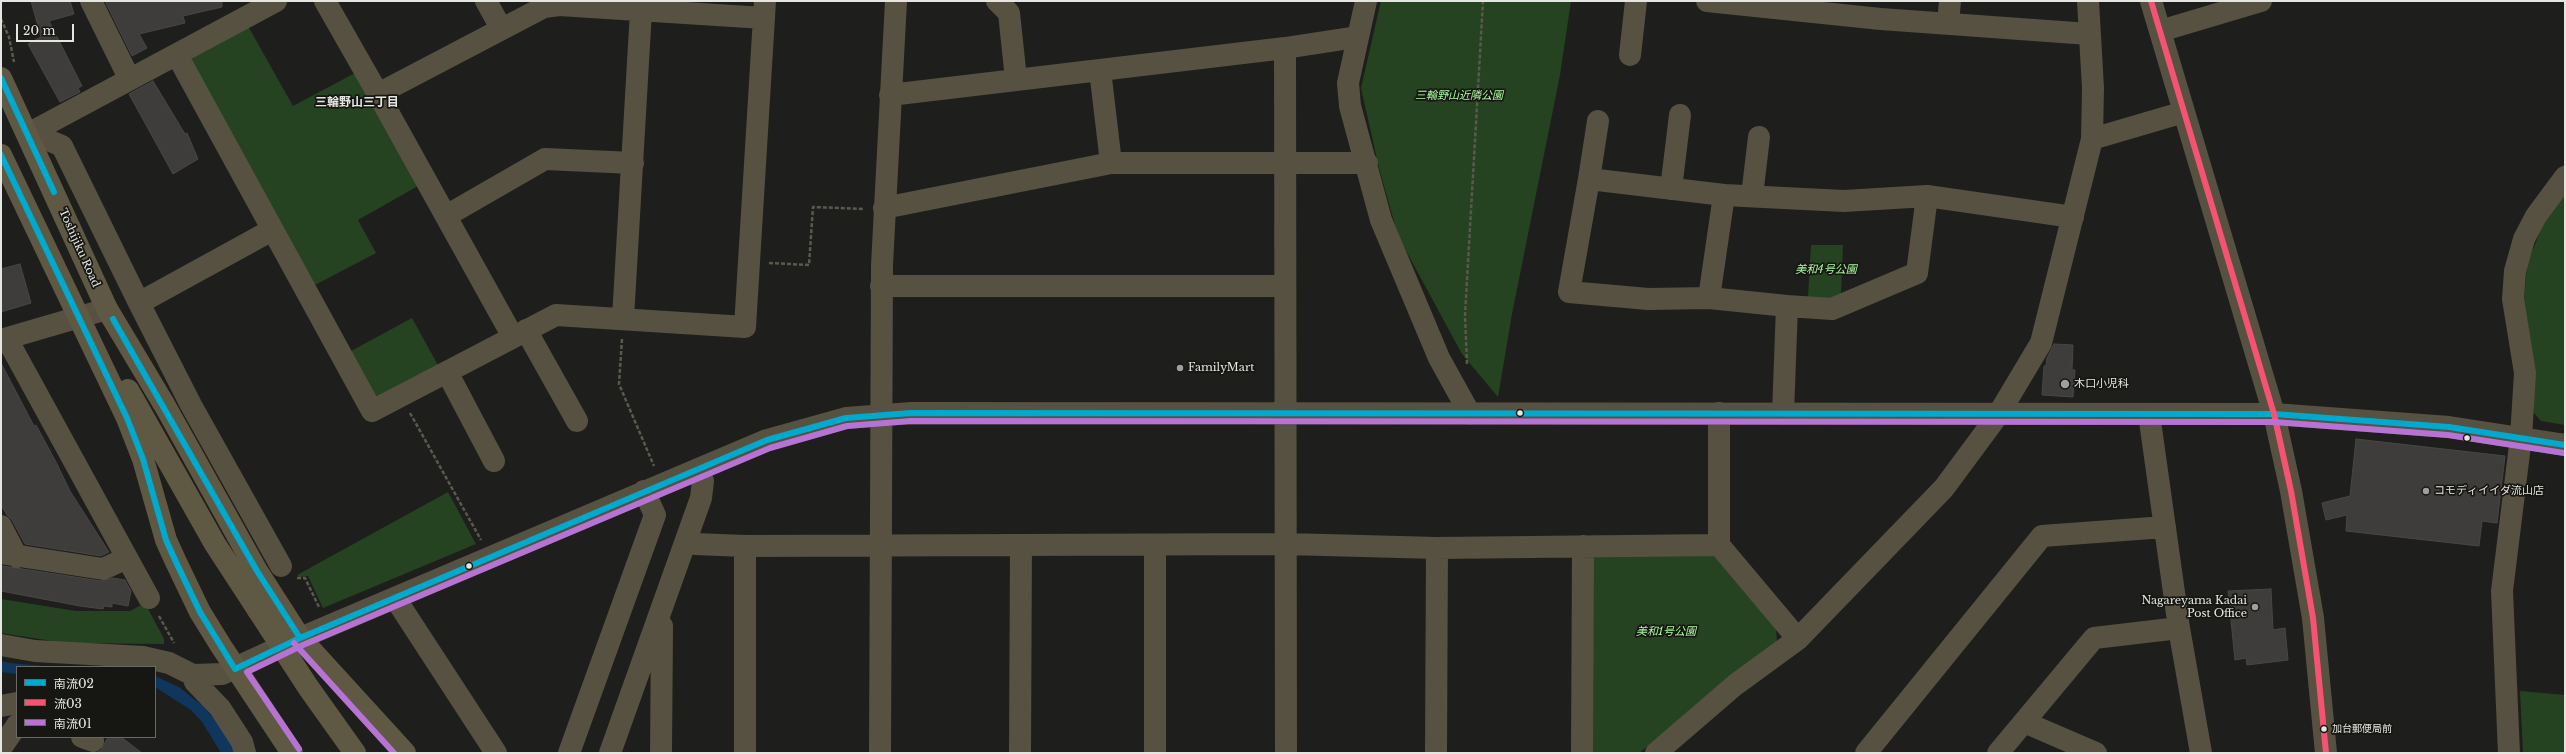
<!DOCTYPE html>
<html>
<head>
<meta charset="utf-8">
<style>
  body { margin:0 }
  #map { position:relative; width:2566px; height:754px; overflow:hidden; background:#1e1e1c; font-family:"Libre Baskerville","Noto Sans JP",serif }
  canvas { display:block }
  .frame { position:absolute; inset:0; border:2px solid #e5e5e2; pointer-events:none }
  .legend { position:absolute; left:16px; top:666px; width:140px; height:72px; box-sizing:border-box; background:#161612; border:1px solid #696965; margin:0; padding:5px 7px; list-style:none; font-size:12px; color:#e5e5e2 }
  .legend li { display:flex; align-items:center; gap:8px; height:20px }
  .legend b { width:20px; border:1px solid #696965 }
  .scale { position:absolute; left:16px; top:24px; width:58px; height:18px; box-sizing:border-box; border:2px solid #e5e5e2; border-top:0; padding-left:5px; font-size:12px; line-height:14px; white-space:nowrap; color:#e5e5e2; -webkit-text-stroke:3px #161612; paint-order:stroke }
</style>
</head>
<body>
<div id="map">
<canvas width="2566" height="754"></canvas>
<div class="frame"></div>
<ul class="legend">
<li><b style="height:5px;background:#00a9ce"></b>南流02</li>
<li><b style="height:5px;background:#f65372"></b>流03</li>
<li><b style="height:5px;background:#b673d3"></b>南流01</li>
</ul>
<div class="scale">20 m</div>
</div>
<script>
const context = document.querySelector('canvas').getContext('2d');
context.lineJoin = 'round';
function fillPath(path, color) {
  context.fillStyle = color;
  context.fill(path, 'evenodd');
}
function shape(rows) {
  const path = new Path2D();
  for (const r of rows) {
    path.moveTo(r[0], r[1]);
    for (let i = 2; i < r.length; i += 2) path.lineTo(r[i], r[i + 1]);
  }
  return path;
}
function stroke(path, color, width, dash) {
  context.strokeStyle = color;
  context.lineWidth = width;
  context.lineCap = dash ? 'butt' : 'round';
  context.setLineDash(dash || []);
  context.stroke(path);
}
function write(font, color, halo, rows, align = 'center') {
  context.font = font + ' "Libre Baskerville","Noto Sans JP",serif';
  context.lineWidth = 3.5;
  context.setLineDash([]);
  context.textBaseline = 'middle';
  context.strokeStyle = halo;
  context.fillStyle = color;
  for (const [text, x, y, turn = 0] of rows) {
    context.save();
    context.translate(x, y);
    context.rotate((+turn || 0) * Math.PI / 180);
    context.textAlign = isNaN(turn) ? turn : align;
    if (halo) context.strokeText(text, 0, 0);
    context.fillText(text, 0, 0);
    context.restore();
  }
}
fillPath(shape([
  [1381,1,1571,1,1560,75,1512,314,1498,397,1462,354,1404,247,1395,225,1379,168,1361,88],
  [248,26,293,106,355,73,418,186,358,220,376,253,313,286,191,64,193,55],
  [2565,189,2565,425,2541,421,2534,413,2534,363,2524,301,2527,264,2545,220],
  [1811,245,1843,245,1841,294,1830,299,1808,297],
  [412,318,439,367,382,397,373,395,351,351],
  [448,492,476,544,323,608,308,576,300,577,297,575],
  [1709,553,1721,559,1776,627,1777,643,1639,753,1589,753,1589,562,1596,556],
  [1,599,76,611,130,611,145,603,164,639,164,644,65,643,1,633],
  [2520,691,2565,695,2565,753,2523,753]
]), '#254321');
fillPath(shape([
  [1,661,10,663,44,666,17,667,17,674,1,672],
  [155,676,179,687,203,706,226,733,237,753,221,753,203,723,191,710,155,687]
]), '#0f375e');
const building = shape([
  [31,1,70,1,74,14,49,21,82,86,78,88,80,92,60,102,28,44,41,37,31,1],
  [105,1,222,1,222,7,183,16,185,23,139,34,147,48,132,56,105,1],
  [153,81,185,134,187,133,198,159,173,174,129,94,153,81],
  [20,264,31,303,1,312,1,269,20,264],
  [2054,344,2073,345,2072,370,2075,370,2073,397,2042,395,2044,366,2046,366,2047,358,2054,344],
  [1,363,34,426,36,425,56,462,70,491,109,552,101,556,25,544,12,520,7,515,1,505,1,363],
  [2356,439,2505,456,2497,523,2482,521,2479,546,2346,531,2347,515,2326,520,2322,503,2350,496,2356,439],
  [3,566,101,581,113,578,125,580,131,591,128,606,112,603,112,607,104,606,103,609,80,606,1,591,1,569,3,566],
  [2271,589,2273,630,2285,628,2288,660,2247,665,2246,658,2235,660,2228,591,2271,589],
  [108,737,121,737,142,753,96,753,101,750,108,737]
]);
fillPath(building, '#3e3d3b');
stroke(building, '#484744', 1);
stroke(shape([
  [1,19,9,37,14,62],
  [769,263,809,265,813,207,864,209],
  [622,339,619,384,654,466],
  [1467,364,1465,315,1483,1],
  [410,413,481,540],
  [297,578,305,578,319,607],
  [159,616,174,643]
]), '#5b594e', 2.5, [4, 2]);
stroke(shape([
  [91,1,129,78],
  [325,1,378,94],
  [486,1,501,28],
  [997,1,1009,13,1016,79],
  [1366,1,1348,83,1350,106,1381,220,1439,358,1470,414],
  [1707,1,1881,19,2089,34],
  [2151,1,2274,414,2291,491,2313,618,2326,753],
  [1948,23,1950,1],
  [2160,31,2261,1],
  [1285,48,1286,753],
  [177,55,372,411,556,315,745,327,765,1],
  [1630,55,1636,1],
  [1100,70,1111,163],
  [890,95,1285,48,1357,37],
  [28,134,276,1],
  [2092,139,2184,112],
  [48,140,62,146,139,303,191,405,281,566],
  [1589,179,1598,121],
  [1671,189,1680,115],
  [1724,195,1589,179,1569,292,1648,299,1709,298,1787,306],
  [1752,196,1759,137],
  [1927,196,2073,217],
  [884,208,1111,163,1367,163],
  [446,216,545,159,633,163],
  [881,286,1285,286],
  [1709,298,1724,195,1844,201,1927,196,1917,273,1832,309,1787,306,1783,414],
  [139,303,272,230],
  [623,318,641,11],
  [526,330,577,421],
  [513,337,378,94,544,7,559,5,764,18],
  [7,339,149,598],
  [1,340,107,309],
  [447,372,494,461],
  [1719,413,1719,545,1798,639],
  [2149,414,2179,628,2201,753],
  [1,526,17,557],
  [687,540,695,544,745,546,1287,544,1437,548,1719,545],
  [1,553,103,569,127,558],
  [395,598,496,753],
  [1,645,35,651,143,657,169,663,193,675,222,674,300,638,698,469,767,440,846,418,911,413,2274,414,2449,427,2565,445],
  [193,675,195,682,220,708,242,742,245,753],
  [1,706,17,703],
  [2024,722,2096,753],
  [82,737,93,741],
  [1,748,17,725],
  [569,753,655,515,644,491],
  [610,753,701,498,703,481,698,469],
  [661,753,662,626],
  [745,753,745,546],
  [880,753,882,265,896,1],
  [1020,753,1021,546],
  [1155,753,1155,546],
  [1436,753,1437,548],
  [1582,753,1583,546],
  [1656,753,1735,685,1798,639,1944,488,1998,415,2041,343,2092,139,2093,88,2088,1],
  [1866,753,2042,536,2165,527],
  [1998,753,2094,638,2179,628],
  [2509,753,2502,591,2521,437,2525,373,2513,299,2515,271,2524,239,2536,216,2565,177]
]), '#575141', 22);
stroke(shape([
  [1,78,107,309,165,406,257,571,300,638,405,753],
  [1,155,127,418,143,459,166,540,176,562,200,612,221,646,292,753],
  [128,390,215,544,258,610]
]), '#5f5943', 22);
stroke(shape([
  [258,610,308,687,355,753]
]), '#5f5943', 22);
stroke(shape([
  [1,78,54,192],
  [1,155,127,418,143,459,166,540,176,562,200,612,235,669,300,638,767,440,846,418,911,413,2274,414,2449,427,2565,445],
  [113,319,257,571,300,638]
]), '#00a9ce', 6);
stroke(shape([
  [2151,1,2274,414,2291,491,2313,618,2326,753]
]), '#f65372', 6);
stroke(shape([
  [294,643,394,753],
  [299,749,247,672,303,645,770,448,847,426,911,421,2274,422,2448,435,2564,453]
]), '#b673d3', 6);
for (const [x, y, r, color] of [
  [1180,368,4,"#9f9f9d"],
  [2065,384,5,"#9f9f9d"],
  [1520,413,3.5,"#e5e5e2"],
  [2467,438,3.5,"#e5e5e2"],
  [2426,491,4,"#9f9f9d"],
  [469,566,3.5,"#e5e5e2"],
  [2255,607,4,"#9f9f9d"],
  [2324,729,3.5,"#e5e5e2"]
]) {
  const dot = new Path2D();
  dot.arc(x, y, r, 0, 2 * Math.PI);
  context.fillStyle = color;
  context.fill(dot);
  stroke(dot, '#161612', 1.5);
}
write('10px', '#e5e5e2', '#161612', [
  ["加台郵便局前",2332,729]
], 'left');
write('italic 11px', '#abf8a0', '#161612', [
  ["三輪野山近隣公園",1459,96],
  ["美和4号公園",1826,270],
  ["美和1号公園",1666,632]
]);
write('11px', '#e5e5e2', '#161612', [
  ["Toshijiku Road",79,248,66]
]);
write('11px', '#e5e5e2', '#161612', [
  ["FamilyMart",1188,368],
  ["木口小児科",2074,384],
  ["コモディイイダ流山店",2434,491],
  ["Nagareyama Kadai",2247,601,"right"],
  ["Post Office",2247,614,"right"]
], 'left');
write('bold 12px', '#e5e5e2', '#161612', [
  ["三輪野山三丁目",357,103]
]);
</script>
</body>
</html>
